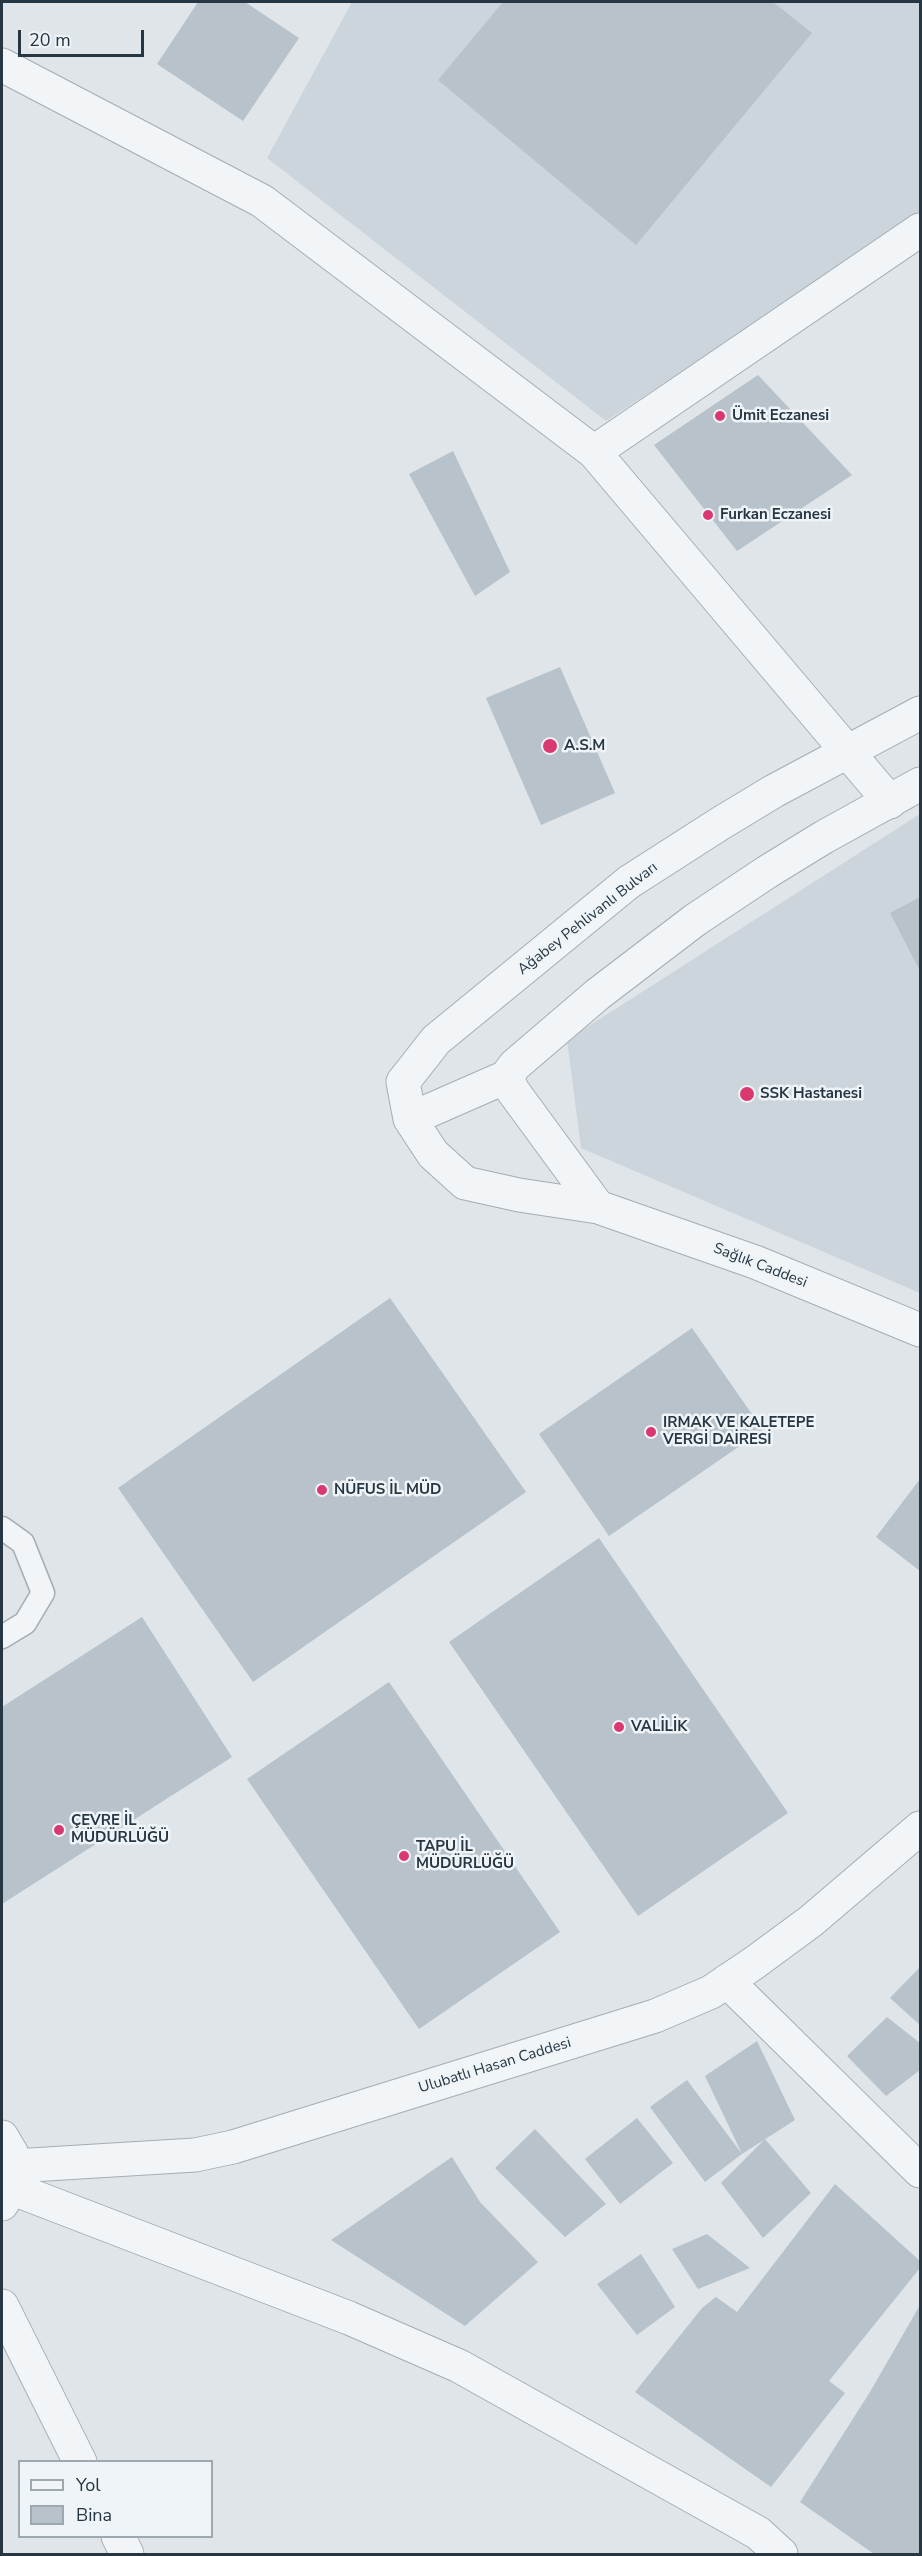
<!DOCTYPE html>
<html>
<head>
<meta charset="utf-8">
<style>
  body { margin:0 }
  #map { position:relative; width:922px; height:2556px; overflow:hidden; background:#dfe5e9; font-family:"Nunito Sans",sans-serif }
  canvas { display:block }
  .frame { position:absolute; inset:0; border:3px solid #263642; pointer-events:none }
  .legend { position:absolute; left:18px; top:2460px; width:195px; height:78px; box-sizing:border-box; background:#eef4f7; border:2px solid #9ea8af; margin:0; padding:8px 10px; list-style:none; font-size:18px; color:#263642 }
  .legend li { display:flex; align-items:center; gap:12px; height:30px }
  .legend b { width:30px; border:2px solid #9ea8af }
  .scale { position:absolute; left:18px; top:30px; width:126px; height:27px; box-sizing:border-box; border:3px solid #263642; border-top:0; padding-left:8px; font-size:18px; line-height:21px; white-space:nowrap; color:#263642; -webkit-text-stroke:4px #eef4f7; paint-order:stroke }
</style>
</head>
<body>
<div id="map">
<canvas width="922" height="2556"></canvas>
<div class="frame"></div>
<ul class="legend">
<li><b style="height:8px;background:#f2f5f7"></b>Yol</li>
<li><b style="height:16px;background:#b8c2ca"></b>Bina</li>
</ul>
<div class="scale">20 m</div>
</div>
<script>
const context = document.querySelector('canvas').getContext('2d');
context.lineJoin = 'round';
function fillPath(path, color) {
  context.fillStyle = color;
  context.fill(path, 'evenodd');
}
function shape(rows) {
  const path = new Path2D();
  for (const r of rows) {
    path.moveTo(r[0], r[1]);
    for (let i = 2; i < r.length; i += 2) path.lineTo(r[i], r[i + 1]);
  }
  return path;
}
function stroke(path, color, width, dash) {
  context.strokeStyle = color;
  context.lineWidth = width;
  context.lineCap = dash ? 'butt' : 'round';
  context.setLineDash(dash || []);
  context.stroke(path);
}
function write(font, color, halo, rows, align = 'center') {
  context.font = font + ' "Nunito Sans",sans-serif';
  context.lineWidth = 5;
  context.setLineDash([]);
  context.textBaseline = 'middle';
  context.strokeStyle = halo;
  context.fillStyle = color;
  for (const [text, x, y, turn = 0] of rows) {
    context.save();
    context.translate(x, y);
    context.rotate((+turn || 0) * Math.PI / 180);
    context.textAlign = isNaN(turn) ? turn : align;
    if (halo) context.strokeText(text, 0, 0);
    context.fillText(text, 0, 0);
    context.restore();
  }
}
fillPath(shape([
  [352,2,920,2,920,215,606,421,267,158],
  [920,814,920,1293,581,1148,567,1040]
]), '#cdd5dc');
fillPath(shape([
  [198,2,245,2,299,38,243,121,157,64],
  [503,2,773,2,812,33,636,245,438,80],
  [758,375,852,475,737,551,654,445],
  [453,451,510,572,475,596,409,474],
  [560,667,615,793,541,825,486,698],
  [920,897,920,971,890,913],
  [390,1298,526,1492,253,1682,118,1488],
  [692,1328,763,1430,609,1536,539,1434],
  [920,1479,920,1571,876,1537],
  [599,1538,788,1813,638,1916,449,1642],
  [142,1617,232,1757,2,1904,2,1707],
  [389,1682,560,1932,419,2029,247,1779],
  [920,1967,920,2025,890,1998],
  [887,2017,920,2043,920,2070,886,2096,847,2056],
  [757,2041,795,2120,742,2154,705,2182,650,2107,687,2080,742,2154,705,2076],
  [637,2118,673,2163,620,2204,585,2159],
  [535,2129,606,2204,565,2237,495,2168],
  [765,2139,811,2193,763,2238,721,2183],
  [452,2157,480,2202,538,2262,465,2326,331,2240],
  [835,2184,920,2261,920,2268,829,2381,845,2393,771,2487,635,2392,702,2308,716,2297,737,2312],
  [707,2234,750,2268,698,2289,672,2249],
  [641,2254,675,2307,637,2335,597,2284],
  [920,2305,920,2554,874,2554,800,2502,870,2392]
]), '#b8c2ca');
const service = shape([
  [2,1528,23,1543,43,1593,25,1623,2,1637]
]);
const minor = shape([
  [2,65,262,201,594,452,890,802],
  [594,452,920,230],
  [727,1981,920,2171],
  [11,2188,349,2318,459,2366,758,2533,781,2554]
]);
const tertiary = shape([
  [920,713,774,791,721,823,629,882,436,1040,403,1082,410,1119,433,1154,465,1183,519,1195,598,1207,755,1262,920,1330],
  [506,1077,513,1091,598,1207],
  [410,1119,506,1077,515,1065,598,994,695,920,767,872,824,837,920,784],
  [2,2137,12,2154,15,2171,11,2188,2,2204],
  [14,2166,195,2155,233,2147,655,2016,711,1992,754,1963,811,1921,920,1828],
  [2,2306,80,2462],
  [118,2536,127,2554]
]);
stroke(service, '#a4adb4', 25);
stroke(minor, '#a4adb4', 35);
stroke(tertiary, '#a4adb4', 35);
stroke(service, '#f2f5f7', 22);
stroke(minor, '#f2f5f7', 33);
stroke(tertiary, '#f2f5f7', 33);
for (const [x, y, r, color] of [
  [720,416,6,"#da3871"],
  [708,515,6,"#da3871"],
  [550,746,8,"#da3871"],
  [747,1094,8,"#da3871"],
  [651,1432,6,"#da3871"],
  [322,1490,6,"#da3871"],
  [619,1727,6,"#da3871"],
  [59,1830,6,"#da3871"],
  [404,1856,6,"#da3871"]
]) {
  const dot = new Path2D();
  dot.arc(x, y, r, 0, 2 * Math.PI);
  context.fillStyle = color;
  context.fill(dot);
  stroke(dot, '#eef4f7', 2);
}
write('bold 15px', '#263642', '#eef4f7', [
  ["Ümit Eczanesi",732,416],
  ["Furkan Eczanesi",720,515],
  ["A.S.M",564,746],
  ["SSK Hastanesi",760,1094],
  ["IRMAK VE KALETEPE",663,1423],
  ["VERGİ DAİRESİ",663,1440],
  ["NÜFUS İL MÜD",334,1490],
  ["VALİLİK",631,1727],
  ["ÇEVRE İL",71,1821],
  ["MÜDÜRLÜĞÜ",71,1838],
  ["TAPU İL",416,1847],
  ["MÜDÜRLÜĞÜ",416,1864]
], 'left');
write('15px', '#263642', '#eef4f7', [
  ["Ağabey Pehlivanlı Bulvarı",588,919,-38],
  ["Sağlık Caddesi",760,1266,21],
  ["Ulubatlı Hasan Caddesi",495,2066,-17]
]);
</script>
</body>
</html>
